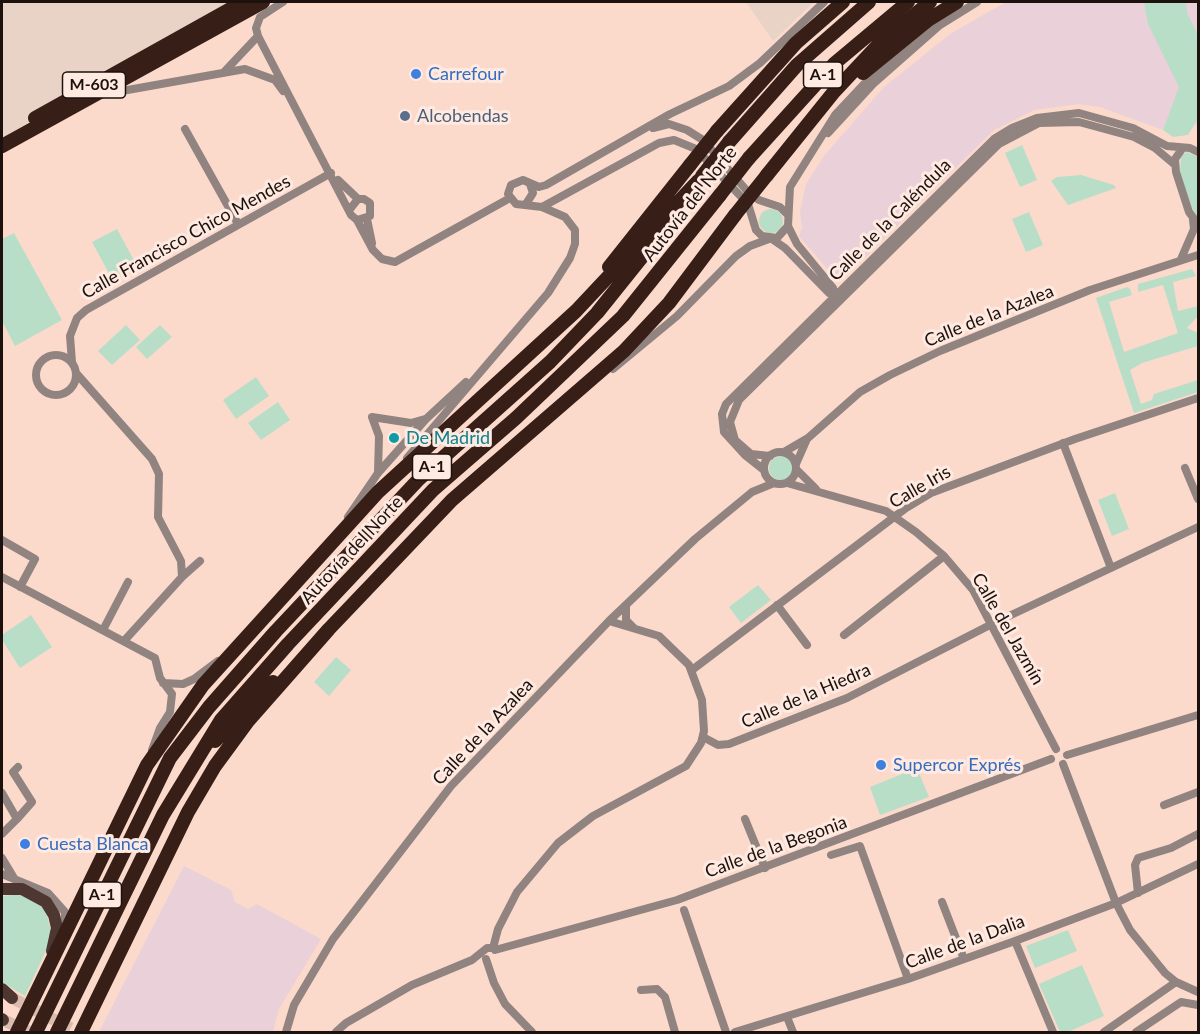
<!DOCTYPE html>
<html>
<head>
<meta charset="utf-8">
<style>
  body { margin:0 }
  #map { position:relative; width:1200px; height:1034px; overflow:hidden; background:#fbdacc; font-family:Lato,sans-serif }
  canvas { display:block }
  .frame { position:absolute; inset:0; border:3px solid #1c110c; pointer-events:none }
</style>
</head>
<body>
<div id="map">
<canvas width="1200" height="1034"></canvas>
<div class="frame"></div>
</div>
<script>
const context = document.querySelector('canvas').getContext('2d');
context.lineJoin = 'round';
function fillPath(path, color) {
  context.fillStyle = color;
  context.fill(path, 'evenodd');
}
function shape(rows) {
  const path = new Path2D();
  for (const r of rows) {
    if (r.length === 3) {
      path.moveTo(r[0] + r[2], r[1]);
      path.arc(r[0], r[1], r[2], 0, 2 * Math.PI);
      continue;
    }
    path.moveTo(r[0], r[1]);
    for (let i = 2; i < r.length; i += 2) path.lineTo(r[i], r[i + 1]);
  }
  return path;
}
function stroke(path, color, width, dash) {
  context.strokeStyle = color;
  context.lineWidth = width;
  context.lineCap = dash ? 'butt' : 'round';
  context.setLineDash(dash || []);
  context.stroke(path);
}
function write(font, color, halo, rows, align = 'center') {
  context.font = font + ' Lato,sans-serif';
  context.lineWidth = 6;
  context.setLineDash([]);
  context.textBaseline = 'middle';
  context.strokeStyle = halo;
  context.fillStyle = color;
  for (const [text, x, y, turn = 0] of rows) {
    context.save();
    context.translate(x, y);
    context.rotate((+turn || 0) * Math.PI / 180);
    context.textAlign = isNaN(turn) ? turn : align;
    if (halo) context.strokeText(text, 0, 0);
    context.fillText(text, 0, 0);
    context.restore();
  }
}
fillPath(shape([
  [1006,2,1198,2,1198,129,1179,88,1163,130,1100,107,1079,104,1034,110,994,130,848,274,841,276,830,272,799,236,802,228,800,211,806,184,824,156,884,87,950,34],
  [184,866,231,890,235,902,248,909,257,904,321,939,279,1009,273,1032,99,1032]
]), '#ead0d8');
fillPath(shape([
  [2,2,245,2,2,138],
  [746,2,814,2,773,41]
]), '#e9d3c7');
fillPath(shape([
  [1144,2,1186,2,1187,13,1198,35,1198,119,1188,135,1173,137,1163,130,1179,87,1148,24],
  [1022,145,1037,180,1020,187,1005,153],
  [1187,152,1198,157,1198,217,1193,210,1180,174,1181,156],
  [1081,175,1114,185,1116,188,1068,205,1051,181,1057,177],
  [771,221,12],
  [1029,212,1043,245,1026,252,1012,219],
  [117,229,137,266,112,279,92,242],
  [14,233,62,320,15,346,2,321,2,239],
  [1192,269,1196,276,1173,282,1178,311,1198,306,1198,316,1187,328,1198,333,1198,346,1142,363,1130,370,1141,404,1152,400,1154,394,1198,380,1198,392,1134,413,1096,298,1127,287,1130,289,1132,295,1109,302,1124,352,1178,333,1163,285,1138,292,1138,284],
  [126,325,140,340,112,365,98,351],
  [160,325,172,337,147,359,136,347],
  [256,377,269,396,236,419,223,400],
  [278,402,290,420,261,440,248,423],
  [781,468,12],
  [1115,493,1129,529,1112,536,1098,500],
  [758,585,771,600,741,623,729,607],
  [31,615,52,647,20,668,2,640,2,635],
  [336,657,351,670,329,696,314,682],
  [917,768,929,797,880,815,870,787],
  [22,894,45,907,51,932,49,944,25,996,2,982,2,896],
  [1068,930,1077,951,1035,968,1026,946],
  [1082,965,1104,1016,1068,1032,1060,1032,1039,984]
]), '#b8dec8');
stroke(shape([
  [12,998,78,1032],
  [3,1020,29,1032]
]), '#dabcaf', 12, [12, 6]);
stroke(shape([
  [283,2,260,17,256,28,258,36,351,215,357,220,373,250,382,259,395,262,510,198],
  [225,71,258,36],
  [122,91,245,69,275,80,283,91],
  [653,128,669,124,687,130,703,140,748,192,759,200,780,207,787,214],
  [185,129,238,224],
  [828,133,873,84,940,25,977,2],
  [1182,149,1175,159,1176,172,1189,212,1198,224],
  [338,180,358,199],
  [526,204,533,193,530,184],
  [542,207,659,143,674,140,696,149,748,204,756,230,762,236,777,238,788,226],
  [350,209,358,199,364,199,370,203,370,216,357,220],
  [367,219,372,243],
  [772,239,785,248,829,293,838,295],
  [1181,259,1194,229,1193,220],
  [835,299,833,288,797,244,788,226,790,187,835,115,866,82,937,22],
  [56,375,20],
  [72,362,70,336,77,318,86,310,331,173],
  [613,369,677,316,736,256,750,246,769,239],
  [76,373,152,459,159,474,158,517,181,561,182,577,124,641],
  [1063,443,1111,568],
  [780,468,16],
  [784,452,808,438,860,392,890,375,940,351,1090,290,1198,255],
  [770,456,751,454,735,440,730,422,739,400,999,144,1039,123,1079,122,1134,137,1155,148,1174,164],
  [407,458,548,293,570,258,575,244,575,230,565,217,542,207,516,204,508,194,511,185,523,180,539,187,546,185,670,114,729,86,760,63,824,2],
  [796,464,807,439],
  [1185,468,1198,499],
  [764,470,745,455,724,432,722,414,726,404,994,139,1012,128,1037,118,1079,113,1133,128,1167,146,1190,148,1198,152],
  [797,470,816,489],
  [378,472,379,436,372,417,411,423,425,419],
  [787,483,886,511,916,532,944,556,973,590,1056,749],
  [348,517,378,473,426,419,466,382],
  [2,540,35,559,20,587],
  [2,577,155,658,160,678,172,694,170,712,160,728,152,750],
  [182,577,200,561],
  [777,605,807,645],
  [626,606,626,620,634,628],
  [103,630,128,582],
  [844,635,944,556],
  [692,670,906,508,931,493,1075,439,1198,398],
  [163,683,183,684,194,679,218,661],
  [703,737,718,745,729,744,847,698,992,624,1198,527],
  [1067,755,1198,715],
  [1063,764,1116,903,1130,930,1165,973,1176,982,1198,992],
  [2,793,17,819,2,834],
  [1164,805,1198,792],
  [17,819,32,802,13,772,18,767],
  [745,819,765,868],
  [831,855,860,846,908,979],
  [2,858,14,878],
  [2,874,48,893,65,912,64,925],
  [1138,893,1135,865,1138,858,1171,848,1198,834],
  [942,902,964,959],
  [684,910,726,1032],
  [1015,941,1053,1032],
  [493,948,498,929,517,892,558,843,593,816,686,766,701,743,704,731,702,700,689,665,659,636,609,621],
  [495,950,677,900,1051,759],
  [486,959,494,983,505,1004,532,1032],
  [641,990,657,989,665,997,675,1032],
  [787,1017,793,1032],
  [286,1032,294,1005,333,939,451,786,609,621,695,539,752,492,774,483],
  [336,1032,346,1023,412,985,472,960,487,948,493,948],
  [735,1032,908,979,1015,941,1116,903,1198,864],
  [1104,1032,1176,982],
  [1136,1032,1181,1002,1198,1005]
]), '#91837f', 8);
stroke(shape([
  [2,889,22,889,46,902,54,915,57,928,52,951],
  [2,989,12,998],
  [2,1019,3,1020]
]), '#4f3731', 12);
stroke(shape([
  [863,73,928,20,957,2],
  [35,118,243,2],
  [717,131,796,43,843,2],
  [729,142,797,65,869,2],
  [2,146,263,2],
  [749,158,835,63,908,2],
  [767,175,833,93,878,45,930,2],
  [609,267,690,165],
  [215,741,273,682],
  [17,1032,147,765,203,685,378,492,576,311,698,181],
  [36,1032,170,758,209,707,276,631,419,479,550,362,597,313,666,227],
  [57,1032,163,815,221,720,288,644,433,490,516,418,623,316,720,195],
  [81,1032,188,812,215,766,248,721,329,629,452,500,624,351,669,303,735,215]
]), '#371e17', 14);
stroke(shape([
  [690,165,717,131],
  [702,176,729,142],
  [720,195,749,158],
  [735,215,767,175]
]), '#371e17', 14);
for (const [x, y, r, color] of [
  [416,74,6,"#3f7fe0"],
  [405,116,6,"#5c6f8a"],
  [394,438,6,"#0f9aa8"],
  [881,765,6,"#3f7fe0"],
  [25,844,6,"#3f7fe0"]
]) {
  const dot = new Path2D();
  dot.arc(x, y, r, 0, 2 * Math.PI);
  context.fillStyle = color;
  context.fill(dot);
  stroke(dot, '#ffeae2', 2);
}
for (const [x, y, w] of [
  [823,75,39],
  [94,85,63],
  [432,467,39],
  [102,895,39]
]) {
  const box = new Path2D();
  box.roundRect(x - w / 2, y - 13, w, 26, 4.5);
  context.fillStyle = '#ffeae2';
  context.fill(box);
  stroke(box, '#1c110c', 1.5);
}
write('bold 16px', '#1c110c', null, [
  ["A-1",823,75],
  ["M-603",94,85],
  ["A-1",432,467],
  ["A-1",102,895]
]);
write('18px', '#366cbe', '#ffeae2', [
  ["Carrefour",428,74],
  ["Supercor Exprés",893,765],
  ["Cuesta Blanca",37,844]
], 'left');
write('18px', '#4e5e75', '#ffeae2', [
  ["Alcobendas",417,116]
], 'left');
write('18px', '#1c110c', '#ffeae2', [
  ["Autovía del Norte",690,204,-52],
  ["Calle de la Caléndula",890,220,-45],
  ["Calle Francisco Chico Mendes",186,237,-29],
  ["Calle de la Azalea",989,316,-22],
  ["Calle Iris",920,487,-30],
  ["Autovía del Norte",352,550,-47],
  ["Calle del Jazmín",1008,629,60],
  ["Calle de la Hiedra",806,696,-23],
  ["Calle de la Azalea",483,732,-47],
  ["Calle de la Begonia",776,847,-20],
  ["Calle de la Dalia",965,942,-20]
]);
write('18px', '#0d838f', '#ffeae2', [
  ["De Madrid",406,438]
], 'left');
</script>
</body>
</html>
